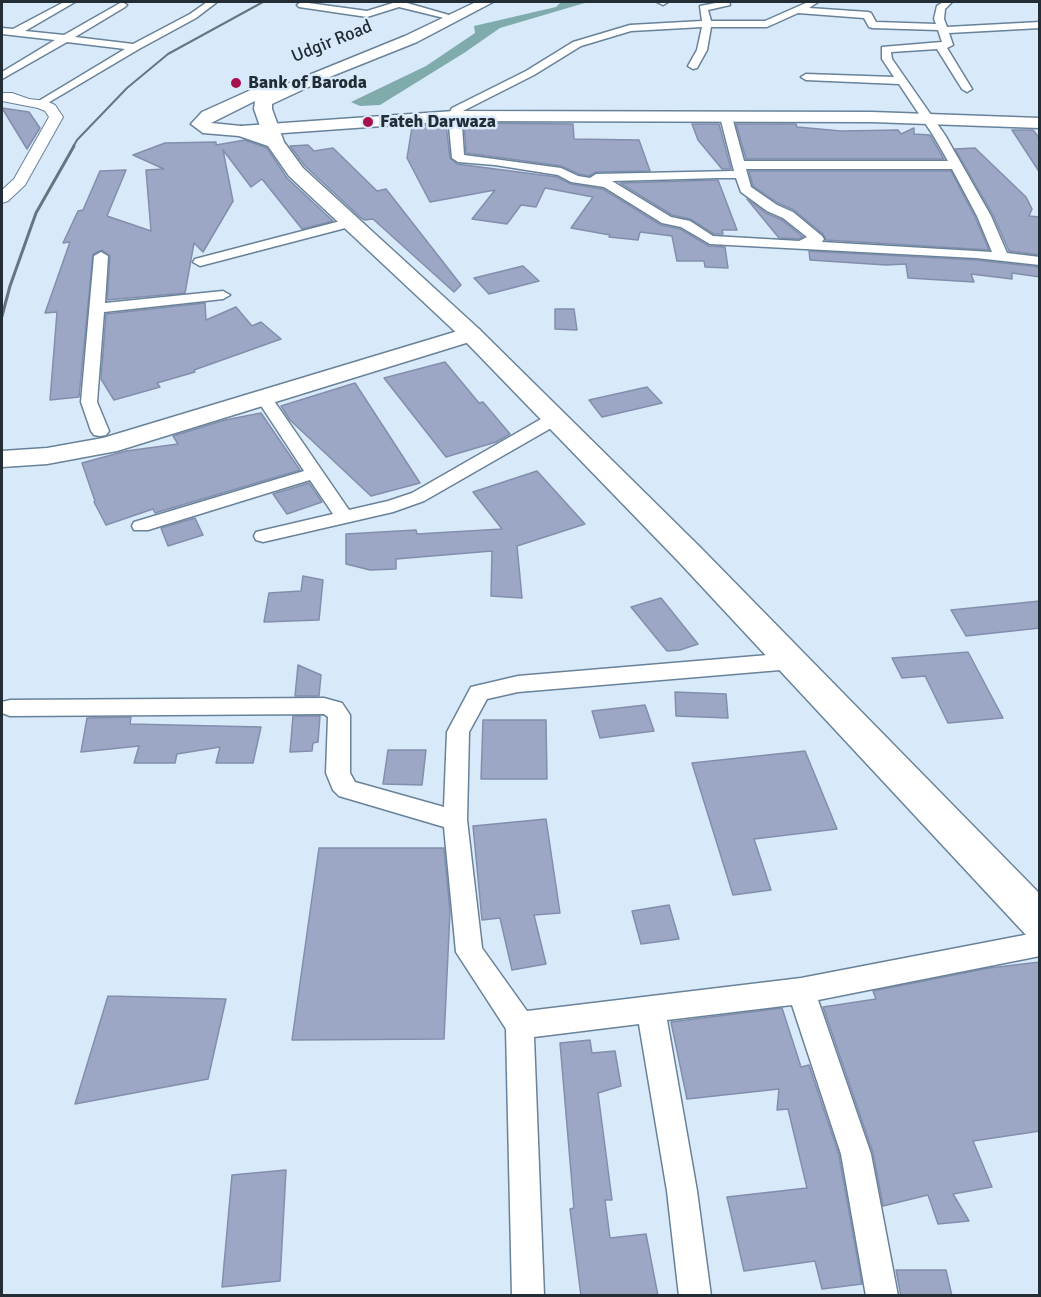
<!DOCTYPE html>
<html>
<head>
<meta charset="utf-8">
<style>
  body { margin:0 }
  #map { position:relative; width:1041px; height:1297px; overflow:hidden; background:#d8e9f9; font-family:Signika,sans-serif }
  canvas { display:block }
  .frame { position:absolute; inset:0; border:3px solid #222d36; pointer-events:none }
</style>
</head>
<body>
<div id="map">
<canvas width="1041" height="1297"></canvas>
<div class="frame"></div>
</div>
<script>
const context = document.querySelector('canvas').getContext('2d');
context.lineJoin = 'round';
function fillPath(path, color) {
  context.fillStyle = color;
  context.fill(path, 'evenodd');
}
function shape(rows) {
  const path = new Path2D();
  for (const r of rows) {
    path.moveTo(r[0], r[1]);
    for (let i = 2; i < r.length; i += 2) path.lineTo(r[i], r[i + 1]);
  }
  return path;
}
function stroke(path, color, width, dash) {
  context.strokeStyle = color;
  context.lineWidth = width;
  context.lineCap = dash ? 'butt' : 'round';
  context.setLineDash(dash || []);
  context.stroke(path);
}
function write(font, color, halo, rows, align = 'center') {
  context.font = font + ' Signika,sans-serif';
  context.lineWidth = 5;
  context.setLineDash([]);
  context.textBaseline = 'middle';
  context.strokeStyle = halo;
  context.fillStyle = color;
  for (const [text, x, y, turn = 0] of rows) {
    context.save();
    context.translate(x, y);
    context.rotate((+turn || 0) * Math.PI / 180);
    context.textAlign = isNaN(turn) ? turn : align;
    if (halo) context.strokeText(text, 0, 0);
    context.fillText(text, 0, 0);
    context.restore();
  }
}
fillPath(shape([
  [561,2,588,2,500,28,464,53,380,105,360,106,351,102,426,66,475,33,474,26,556,7]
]), '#80abac');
const building = shape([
  [2,108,29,112,40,128,27,149,2,108],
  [464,123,573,124,574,139,639,140,650,171,596,172,589,176,579,174,561,166,466,153,464,123],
  [446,124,450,158,457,164,557,177,571,184,603,189,661,225,680,229,709,246,725,247,728,268,705,267,704,261,677,261,672,236,640,232,638,240,609,237,610,235,571,228,593,197,545,188,536,207,521,205,507,224,472,219,495,190,430,202,407,158,412,127,446,124],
  [692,124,719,124,731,169,722,169,698,140,692,124],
  [736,124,796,124,797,127,841,131,898,130,901,134,914,128,914,134,930,135,944,159,746,159,736,124],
  [1012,130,1033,130,1040,139,1040,173,1012,130],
  [245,140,267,148,287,178,333,221,302,229,262,179,251,187,223,150,233,201,203,252,194,243,185,293,107,300,110,256,102,250,93,254,79,397,50,400,57,312,45,313,70,242,63,243,78,211,83,210,100,171,126,170,107,216,151,231,146,170,164,169,133,155,165,143,216,142,216,145,245,140],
  [308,145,314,151,333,148,377,191,386,189,461,285,454,292,373,219,365,220,361,218,305,166,290,146,308,145],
  [975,148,1026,197,1032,209,1029,216,1040,217,1040,255,1009,251,993,215,955,149,975,148],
  [749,171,951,171,975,217,989,250,826,240,823,234,794,210,778,203,753,186,749,171],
  [718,180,737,230,722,230,723,234,714,234,690,219,672,215,620,183,718,180],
  [747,199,766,213,782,220,803,237,799,239,779,238,747,199],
  [809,251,976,260,1040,267,1040,277,1012,273,1012,279,971,274,974,282,908,278,906,264,886,265,810,260,809,251],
  [523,266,539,281,489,294,474,278,523,266],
  [205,303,206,320,236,307,252,326,261,322,281,339,194,370,195,372,157,383,160,387,114,400,101,379,106,314,205,303],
  [555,309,574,309,577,330,555,329,555,309],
  [445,362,479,403,483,402,510,434,496,442,446,457,384,378,445,362],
  [355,383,420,483,371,496,290,420,281,406,355,383],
  [647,387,662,403,602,417,589,400,647,387],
  [261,413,300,470,155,513,153,509,106,525,94,502,95,501,82,463,126,451,178,444,173,436,225,420,261,413],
  [537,471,585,524,517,546,522,598,491,596,492,551,396,559,396,569,370,570,346,564,346,534,416,530,417,534,502,529,473,492,537,471],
  [309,483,322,502,287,514,273,494,309,483],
  [195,518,203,535,168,546,161,528,195,518],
  [303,576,323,580,319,620,264,622,269,593,301,591,303,576],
  [661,598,698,644,680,650,667,651,631,607,661,598],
  [1040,601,1040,628,966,636,951,610,1040,601],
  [968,652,1003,718,948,723,925,676,902,678,892,658,968,652],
  [298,665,321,675,319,696,295,696,298,665],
  [675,692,726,694,728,718,676,716,675,692],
  [645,705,654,731,600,738,592,711,645,705],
  [293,716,320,716,318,742,313,743,312,751,290,752,293,716],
  [131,717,130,724,261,727,253,763,216,763,220,747,177,754,175,763,134,763,139,746,81,752,87,718,131,717],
  [483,720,546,720,547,779,481,779,483,720],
  [388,750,426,750,422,785,383,784,388,750],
  [805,751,837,829,754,839,771,890,733,895,692,763,805,751],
  [546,819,560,913,534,915,546,964,512,970,500,918,482,920,473,826,546,819],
  [319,848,444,848,450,911,444,1039,292,1040,319,848],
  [669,905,679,939,641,944,632,911,669,905],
  [1040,962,1040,1131,973,1141,992,1187,953,1194,969,1221,938,1224,928,1195,883,1206,873,1153,823,1007,876,999,873,991,989,968,1040,962],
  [108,996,226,999,208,1079,75,1104,108,996],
  [782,1008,801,1067,809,1065,839,1155,862,1284,822,1289,815,1261,744,1271,727,1197,807,1188,788,1109,777,1110,779,1089,687,1099,671,1022,782,1008],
  [590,1040,592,1053,615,1051,621,1086,598,1093,612,1200,605,1200,610,1238,646,1234,658,1296,581,1296,570,1209,574,1208,560,1043,590,1040],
  [286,1170,280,1281,222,1287,232,1175,286,1170],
  [896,1270,946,1270,952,1296,901,1296,896,1270]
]);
fillPath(building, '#9ca7c6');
stroke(building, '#838eac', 1.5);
const minor = shape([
  [64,2,75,2,25,31,64,35,122,2,127,5,125,7,75,37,133,44,190,14,207,2,217,2,196,18,139,49,41,107,35,104,37,102,125,49,67,42,2,79,2,72,55,40,2,34,2,28,13,29,64,2],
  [301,2,367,11,396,2,407,2,407,3,449,15,444,18,399,7,367,17,299,7,297,5,301,2],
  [657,2,668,2,663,5,657,2],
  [721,2,729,2,730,5,708,10,711,21,765,21,808,2,818,2,809,8,868,12,871,13,876,22,936,24,934,19,937,6,943,2,952,2,945,9,944,19,947,27,1040,22,1040,28,949,33,953,45,947,48,972,89,967,92,962,89,937,49,891,52,892,59,945,135,991,216,1007,253,1040,257,1040,265,976,258,710,244,681,227,662,223,604,187,571,182,558,175,495,165,458,162,452,158,448,116,452,108,526,71,573,42,630,25,702,21,700,6,721,2],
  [798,13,864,18,869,27,872,28,938,30,942,42,882,47,882,59,894,77,806,74,801,77,806,80,899,84,933,135,948,161,744,161,732,117,726,114,720,117,734,171,596,174,590,178,578,176,561,168,464,155,461,112,534,75,581,46,631,31,702,27,697,50,688,66,693,69,697,68,707,50,711,27,767,27,798,13],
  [746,169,952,169,977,216,992,252,822,242,824,239,822,236,793,212,777,205,751,187,746,169],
  [718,178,736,178,741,192,767,211,783,218,807,237,799,241,713,236,690,221,671,217,612,181,718,178],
  [352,218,357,219,359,222,357,225,200,266,193,262,195,259,352,218],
  [101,252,108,256,105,303,223,291,230,295,223,299,104,312,97,402,109,431,106,435,100,436,94,435,91,431,81,402,94,256,101,252],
  [264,393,270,395,349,510,388,501,412,493,548,415,554,414,562,419,560,423,424,501,393,512,263,542,256,540,254,536,256,532,333,514,310,480,148,530,134,530,132,526,134,522,304,471,256,398,264,393],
  [792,653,800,656,803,661,800,666,792,669,518,692,487,699,469,732,467,820,482,948,527,1011,801,978,1040,932,1040,956,818,1000,871,1154,898,1296,866,1296,841,1154,792,1005,667,1020,697,1191,711,1296,679,1296,667,1191,639,1024,534,1037,544,1296,512,1296,506,1029,456,952,444,827,339,796,333,790,326,773,328,717,324,714,10,716,2,713,2,702,10,700,324,698,342,703,350,715,350,773,355,782,444,807,447,732,471,687,518,676,792,653]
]);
const tertiary = shape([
  [2,93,12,93,29,99,46,101,55,105,63,117,25,185,8,201,2,203,2,190,14,179,49,117,45,111,38,108,2,101,2,93]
]);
const secondary = shape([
  [454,111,872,112,1040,118,1040,128,872,122,454,121,241,136,233,131,241,126,454,111]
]);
const primary = shape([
  [471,327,479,329,483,334,479,339,117,451,47,464,2,467,2,451,47,448,103,438,471,327]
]);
const trunk = shape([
  [476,2,493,2,417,42,332,76,272,104,272,109,284,142,303,168,479,329,700,547,1040,894,1040,940,1026,935,678,561,463,339,289,176,268,146,239,136,203,133,191,124,202,112,273,80,279,79,287,84,405,36,476,2],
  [255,101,254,109,262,132,241,126,211,123,255,101]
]);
stroke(minor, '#688299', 3);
stroke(tertiary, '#688299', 2);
stroke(secondary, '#688299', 3);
stroke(primary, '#688299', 3);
stroke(trunk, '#688299', 3);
fillPath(minor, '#fff');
fillPath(tertiary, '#fff');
fillPath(secondary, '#fff');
fillPath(primary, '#fff');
fillPath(trunk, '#fff');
stroke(shape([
  [73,147,77,140,127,88,168,54,263,2]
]), '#677580', 2);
stroke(shape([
  [2,316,10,286,36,213,74,146]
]), '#677580', 3);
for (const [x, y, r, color] of [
  [236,83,6,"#a6114b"],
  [368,122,6,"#a6114b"]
]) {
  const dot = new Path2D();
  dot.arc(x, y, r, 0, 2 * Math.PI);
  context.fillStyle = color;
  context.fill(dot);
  stroke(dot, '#d8e9f9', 2);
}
write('18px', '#222d36', '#d8e9f9', [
  ["Udgir Road",332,42,-22]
]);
write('bold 18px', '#222d36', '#d8e9f9', [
  ["Bank of Baroda",248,83],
  ["Fateh Darwaza",380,122]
], 'left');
</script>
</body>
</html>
